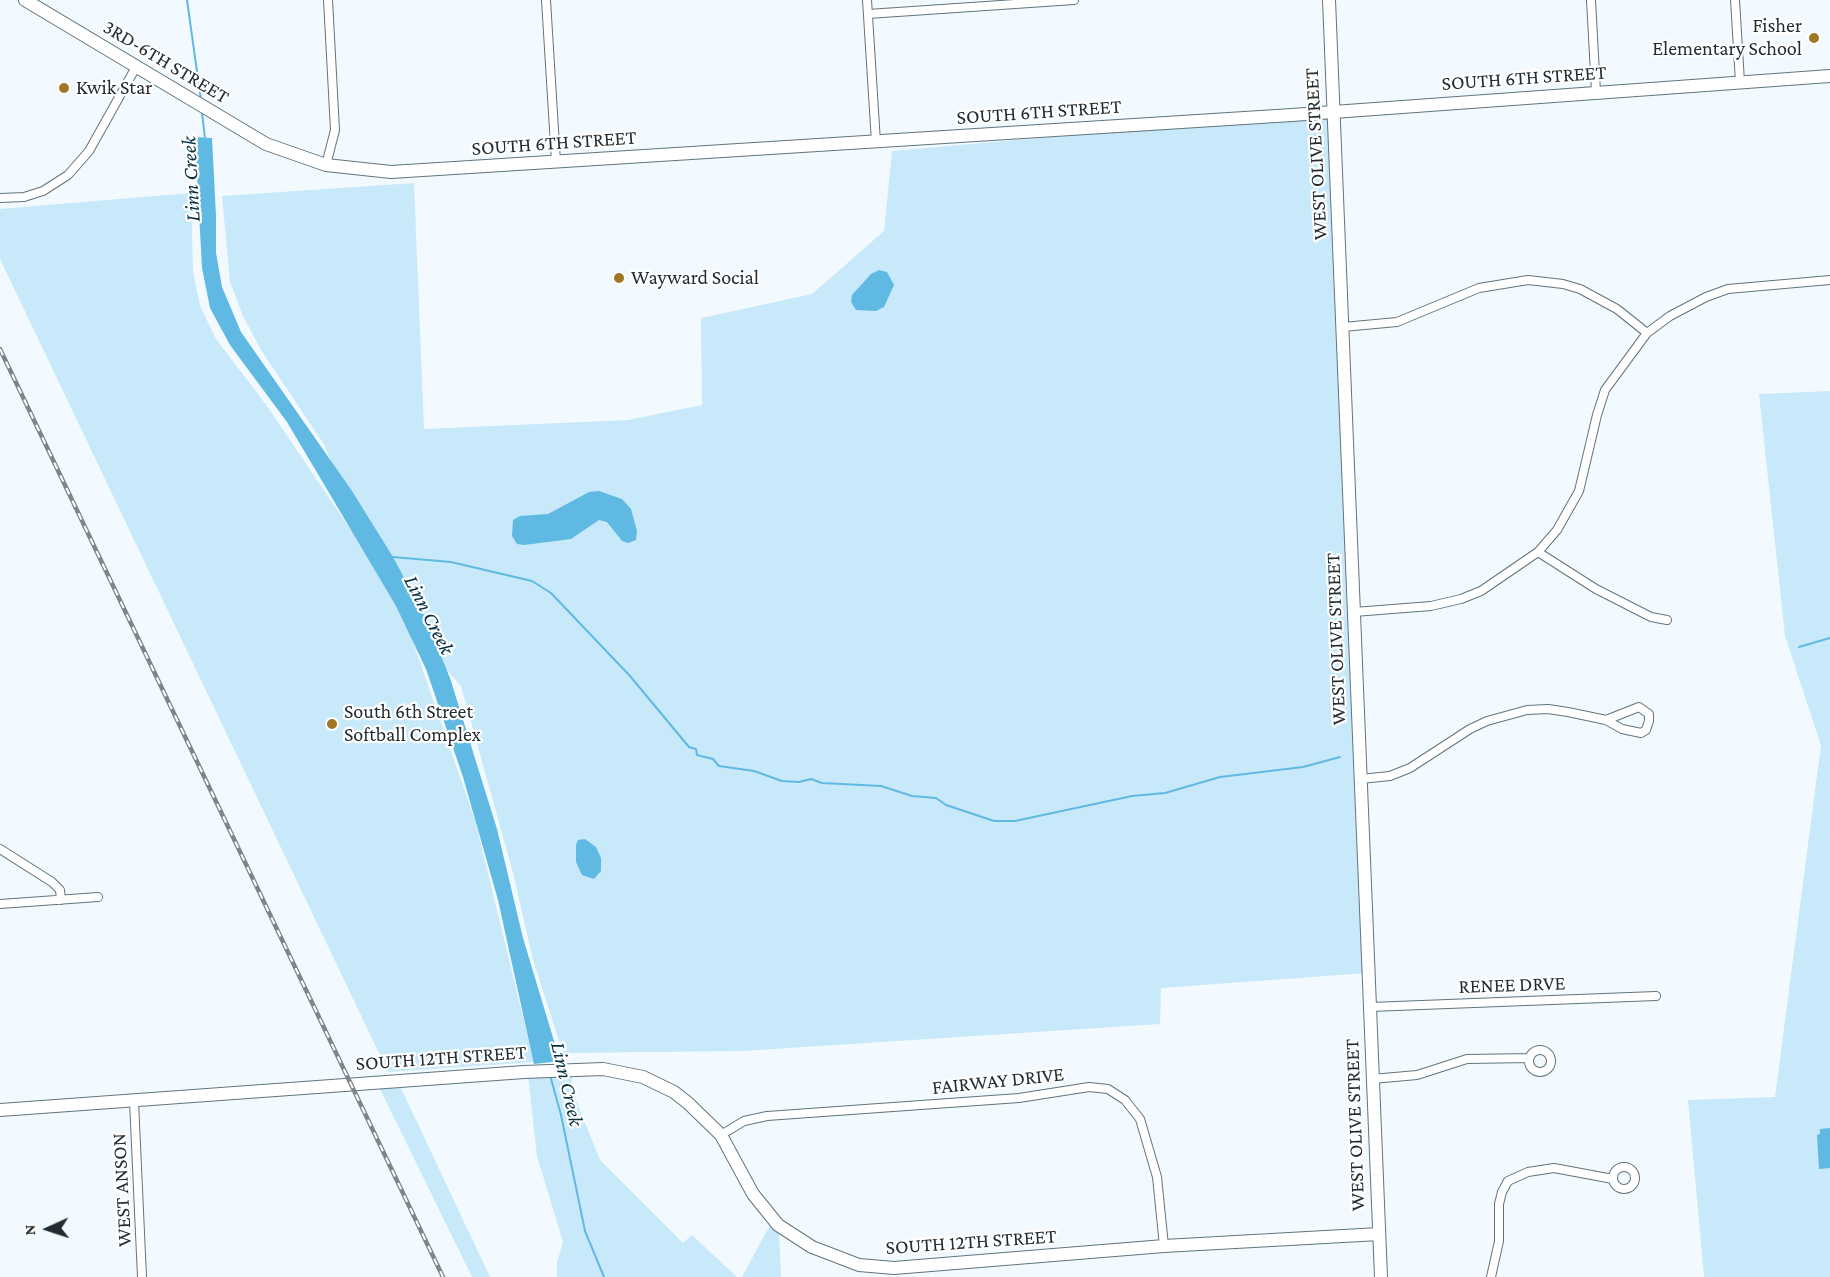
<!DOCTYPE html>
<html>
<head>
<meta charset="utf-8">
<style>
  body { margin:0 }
  #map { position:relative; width:1830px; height:1277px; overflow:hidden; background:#f2faff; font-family:"Crimson Pro",serif }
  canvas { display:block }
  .north { position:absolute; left:18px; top:1199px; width:60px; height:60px; -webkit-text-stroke:4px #fff; paint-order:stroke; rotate:267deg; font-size:16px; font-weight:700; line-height:24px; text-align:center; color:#232c30 }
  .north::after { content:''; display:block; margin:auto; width:21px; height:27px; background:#232c30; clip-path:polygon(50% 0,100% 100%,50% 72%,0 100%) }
</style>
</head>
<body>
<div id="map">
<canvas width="1830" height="1277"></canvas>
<div class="north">N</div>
</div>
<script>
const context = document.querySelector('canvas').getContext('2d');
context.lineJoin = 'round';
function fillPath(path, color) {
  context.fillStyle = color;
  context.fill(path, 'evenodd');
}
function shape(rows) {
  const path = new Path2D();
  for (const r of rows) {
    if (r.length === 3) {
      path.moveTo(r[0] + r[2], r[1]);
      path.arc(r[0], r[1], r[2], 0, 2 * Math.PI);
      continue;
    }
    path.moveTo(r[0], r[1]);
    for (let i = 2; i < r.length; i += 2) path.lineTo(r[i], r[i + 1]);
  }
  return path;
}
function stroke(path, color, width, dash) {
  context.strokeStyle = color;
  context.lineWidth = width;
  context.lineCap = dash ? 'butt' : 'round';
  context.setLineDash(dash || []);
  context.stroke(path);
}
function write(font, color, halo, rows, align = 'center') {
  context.font = font + ' "Crimson Pro",serif';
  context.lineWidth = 4.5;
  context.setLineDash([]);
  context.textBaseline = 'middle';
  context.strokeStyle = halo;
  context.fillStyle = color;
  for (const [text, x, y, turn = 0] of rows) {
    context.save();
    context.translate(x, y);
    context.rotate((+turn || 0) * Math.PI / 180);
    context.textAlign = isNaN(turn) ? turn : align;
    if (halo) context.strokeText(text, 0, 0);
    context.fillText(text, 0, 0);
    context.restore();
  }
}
fillPath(shape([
  [1333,112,1368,973,1161,988,1160,1024,743,1051,563,1053,533,960,513,873,461,686,407,625,475,820,534,1062,388,1072,0,259,0,209,191,193,193,272,200,306,216,339,267,406,363,548,325,446,261,350,243,316,230,282,222,196,414,183,424,429,628,420,702,405,701,318,812,294,884,231,892,151],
  [1830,391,1830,1277,1704,1277,1688,1100,1775,1097,1821,745,1785,636,1759,394],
  [571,1074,575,1098,600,1160,683,1243,692,1235,737,1277,557,1277,557,1262,563,1242,537,1156,528,1076],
  [400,1086,490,1277,472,1277,379,1087],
  [771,1223,779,1232,781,1277,742,1277]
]), '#c8e9fa');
fillPath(shape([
  [195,137,212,138,216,216,216,253,222,287,241,332,352,491,393,557,425,617,450,678,497,829,523,938,560,1061,534,1064,498,900,463,777,426,669,396,606,325,486,287,422,230,345,210,308,202,268],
  [879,270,887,272,894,285,884,307,876,311,856,310,851,302,852,295,871,274],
  [599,491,622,499,631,509,637,531,636,540,628,543,622,541,607,522,599,520,571,539,524,545,517,544,512,536,513,520,520,516,548,514,589,492],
  [585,839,596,847,601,858,601,871,594,879,582,875,576,862,576,845,578,840],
  [1830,1128,1830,1168,1819,1169,1817,1135,1820,1134,1820,1129]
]), '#60b9e3');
stroke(shape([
  [187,0,201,100],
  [202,112,205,139],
  [393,557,451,562,532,581,551,593,630,676,689,747,696,749,697,755,713,759,719,766,754,771,782,781,799,782,811,779,822,783,881,786,912,796,936,798,946,805,994,821,1015,821,1132,796,1165,793,1220,777,1303,767,1340,757],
  [1799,647,1830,638],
  [550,1075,561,1115,585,1231,604,1277]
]), '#60b9e3', 2);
const street = shape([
  [546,0,556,162],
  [867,0,876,142],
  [1591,0,1596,92],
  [1735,0,1740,82],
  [868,14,1074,0],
  [326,165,335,130,328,0],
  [0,198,24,197,43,191,68,175,89,151,136,67],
  [1343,327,1397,322,1479,288,1528,280,1563,284,1580,289,1617,309,1647,333],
  [1538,552,1596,589,1651,617,1667,620],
  [1354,612,1431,606,1461,599,1481,591,1538,552,1557,530,1579,491,1597,415,1605,390,1647,333,1670,316,1706,297,1728,289,1830,280],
  [1361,779,1390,776,1410,768,1470,729,1487,721,1527,710,1548,709,1568,712,1606,720,1622,729,1641,733,1646,730,1649,721,1649,714,1639,707,1606,720],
  [0,849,52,882,60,890,61,900],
  [0,904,98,897],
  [1370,1007,1656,996],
  [1540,1061,11],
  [1372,1079,1417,1075,1467,1059,1529,1058],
  [134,1101,142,1277],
  [721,1135,744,1121,767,1116,1019,1098,1089,1087,1108,1089,1125,1100,1140,1119,1157,1177,1164,1246],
  [1624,1178,11],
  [1491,1277,1499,1241,1499,1204,1502,1192,1508,1181,1528,1172,1554,1168,1613,1179]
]);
const secondary = shape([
  [25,0,266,144,326,165,391,172,1292,115,1830,76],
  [1329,0,1381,1277],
  [0,1110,524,1072,603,1069,643,1077,674,1092,688,1103,721,1135,753,1194,778,1225,812,1247,859,1265,894,1268,1164,1246,1379,1234]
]);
stroke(street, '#61747e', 10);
stroke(secondary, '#61747e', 14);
stroke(street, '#fff', 8);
stroke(secondary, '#fff', 12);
const rail = shape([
  [0,349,443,1277]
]);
stroke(rail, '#7c8589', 4.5);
stroke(rail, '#fff', 2, [7]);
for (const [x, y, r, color] of [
  [1814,38,6,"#9f7725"],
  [64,88,6,"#9f7725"],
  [619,278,6,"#9f7725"],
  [332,724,6,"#9f7725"]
]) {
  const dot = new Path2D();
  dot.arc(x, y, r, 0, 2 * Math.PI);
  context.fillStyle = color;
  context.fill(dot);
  stroke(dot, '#fff', 2);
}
write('20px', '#232c30', '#fff', [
  ["Fisher",1802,26,"right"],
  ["Elementary School",1802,49,"right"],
  ["Kwik Star",76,88],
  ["Wayward Social",631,278],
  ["South 6th Street",344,712],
  ["Softball Complex",344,735]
], 'left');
write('20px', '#232c30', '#fff', [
  ["3RD-6TH STREET",166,62,31],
  ["SOUTH 6TH STREET",1524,78,-4],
  ["SOUTH 6TH STREET",1039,112,-4],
  ["SOUTH 6TH STREET",554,143,-4],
  ["WEST OLIVE STREET",1316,154,-93],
  ["WEST OLIVE STREET",1336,639,-92],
  ["RENEE DRVE",1512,985,-2],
  ["SOUTH 12TH STREET",441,1058,-4],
  ["FAIRWAY DRIVE",998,1081,-6],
  ["WEST OLIVE STREET",1355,1125,-92],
  ["WEST ANSON",122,1190,-93],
  ["SOUTH 12TH STREET",971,1242,-4]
]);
write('italic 21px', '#052f40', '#fff', [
  ["Linn Creek",191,179,-93],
  ["Linn Creek",429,615,63],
  ["Linn Creek",567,1084,77]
]);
</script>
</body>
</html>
